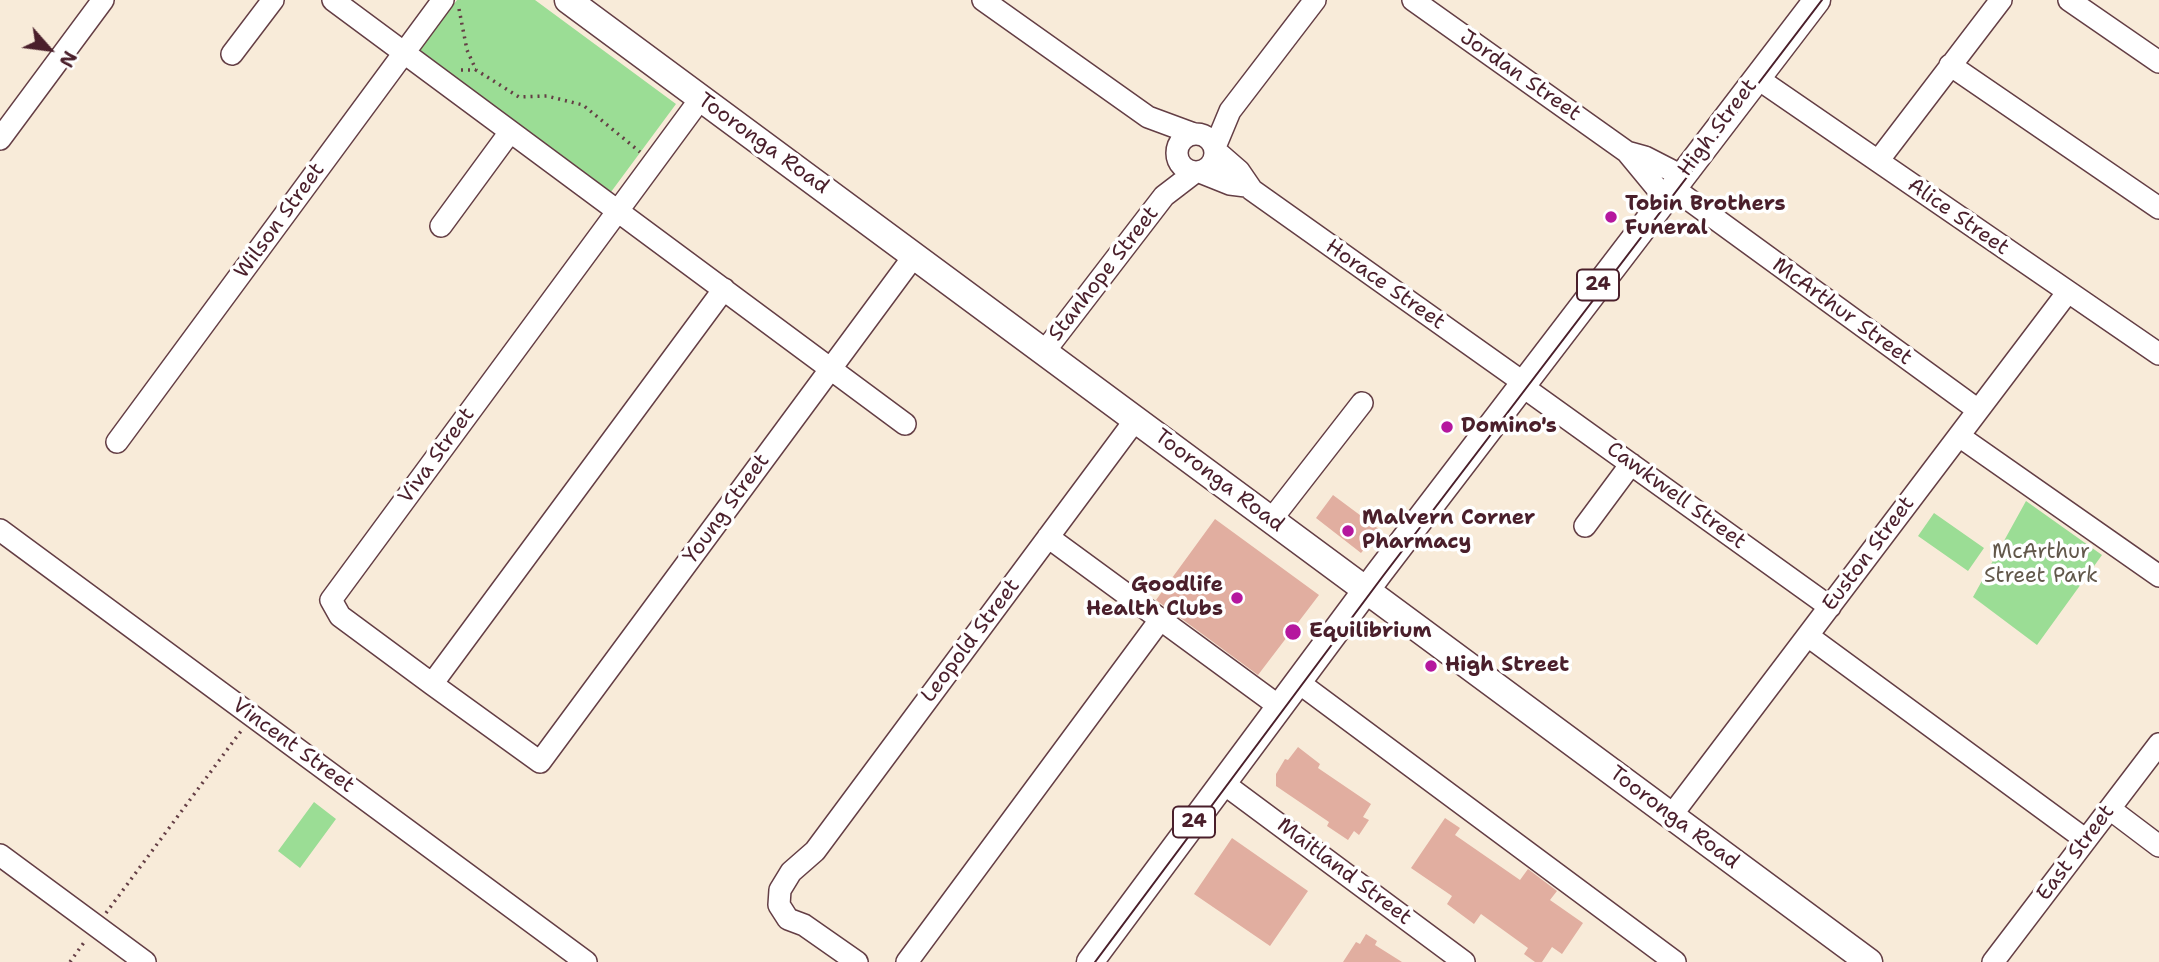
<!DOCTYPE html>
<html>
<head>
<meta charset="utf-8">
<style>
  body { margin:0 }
  #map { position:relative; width:2159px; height:962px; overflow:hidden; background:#f8ebd9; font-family:"Shantell Sans",sans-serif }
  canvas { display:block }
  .north { position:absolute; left:14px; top:14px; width:70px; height:70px; -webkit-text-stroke:5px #fff; paint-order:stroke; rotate:118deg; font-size:19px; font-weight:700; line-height:28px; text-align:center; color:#4a1f2b }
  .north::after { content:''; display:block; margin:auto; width:24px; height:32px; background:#4a1f2b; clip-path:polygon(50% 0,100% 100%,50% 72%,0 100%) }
</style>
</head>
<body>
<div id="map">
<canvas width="2159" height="962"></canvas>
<div class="north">N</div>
</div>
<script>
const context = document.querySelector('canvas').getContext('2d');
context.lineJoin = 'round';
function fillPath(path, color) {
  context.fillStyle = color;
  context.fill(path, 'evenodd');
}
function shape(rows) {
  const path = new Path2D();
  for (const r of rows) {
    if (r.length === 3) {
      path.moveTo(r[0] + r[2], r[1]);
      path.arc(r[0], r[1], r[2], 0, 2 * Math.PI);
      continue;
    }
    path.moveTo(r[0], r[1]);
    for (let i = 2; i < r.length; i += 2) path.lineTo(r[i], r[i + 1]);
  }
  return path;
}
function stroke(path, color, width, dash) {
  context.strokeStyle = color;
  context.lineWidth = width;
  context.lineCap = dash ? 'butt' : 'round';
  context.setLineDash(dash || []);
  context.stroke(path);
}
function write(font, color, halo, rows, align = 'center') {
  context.font = font + ' "Shantell Sans",sans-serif';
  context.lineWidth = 7;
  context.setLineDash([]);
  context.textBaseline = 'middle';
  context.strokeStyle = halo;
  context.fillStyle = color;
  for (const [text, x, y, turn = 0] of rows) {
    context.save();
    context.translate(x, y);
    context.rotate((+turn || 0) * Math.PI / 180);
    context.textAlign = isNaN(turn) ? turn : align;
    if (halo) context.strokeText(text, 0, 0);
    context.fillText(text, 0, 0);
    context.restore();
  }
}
fillPath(shape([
  [457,0,535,0,676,104,608,196,416,53],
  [2026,501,2102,555,2037,645,1973,597],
  [1934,513,1984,548,1968,571,1918,536],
  [314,802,336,819,300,868,278,851]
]), '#9bdd95');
fillPath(shape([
  [1333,495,1380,530,1361,553,1316,518],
  [1215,519,1319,595,1258,675,1156,600],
  [1298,747,1320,764,1318,768,1371,804,1363,817,1369,820,1359,835,1354,831,1348,840,1327,826,1329,822,1276,786,1276,774,1285,759,1288,760],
  [1445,818,1460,828,1455,835,1520,880,1528,869,1557,891,1550,900,1583,923,1562,954,1552,947,1542,962,1535,962,1524,954,1528,948,1481,914,1474,924,1447,904,1452,896,1411,868],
  [1232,838,1308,891,1270,946,1194,894],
  [1366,934,1377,941,1375,945,1402,962,1343,962,1356,942,1360,944]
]), '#e1aea0');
const minor = shape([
  [333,0,905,424],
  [983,0,1148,117,1194,134],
  [1413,0,1627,152,1665,198],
  [2069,0,2159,62],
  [232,54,273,0],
  [1950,65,2159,208],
  [1757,78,2159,354],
  [701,98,331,600,340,616,432,684,540,762,914,256],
  [1196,153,19],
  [0,139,103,0],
  [1215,147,1230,111,1315,0],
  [1216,151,1239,171,1252,190,1524,383],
  [1627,152,1645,157,1682,176],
  [1878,161,2001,0],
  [1200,172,1230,184,1246,186],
  [1673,188,1978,410],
  [441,226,510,132],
  [1044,352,1164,196,1194,173],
  [1522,386,1830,607],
  [1959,436,2159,576],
  [117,442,443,0],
  [1271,520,1362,403],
  [1585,526,1631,464],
  [0,530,586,962],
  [1048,537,1280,707],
  [1808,636,2086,840],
  [1298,682,1675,962],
  [432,684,724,289],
  [1223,783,1464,962],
  [2110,809,2159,846],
  [1671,816,2067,293],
  [0,855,145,962],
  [857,962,804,925,788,919,779,905,780,890,791,872,815,851,1136,419],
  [907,962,1160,620],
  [1993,962,2159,744]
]);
const major = shape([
  [568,0,1869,962],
  [1090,962,1379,573,1817,0]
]);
stroke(minor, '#643e45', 24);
stroke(major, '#643e45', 29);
stroke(shape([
  [459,9,467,50,476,70,519,97,547,96,583,105,640,152],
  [461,70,476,70],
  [106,913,241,731],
  [70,962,85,941]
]), '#643e45', 3.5, [2, 5]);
stroke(minor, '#fff', 21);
stroke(major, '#fff', 26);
stroke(shape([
  [1095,962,1383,576,1822,0]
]), '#4a1f2b', 2);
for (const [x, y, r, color] of [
  [1611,217,7,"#b5179e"],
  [1447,427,7,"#b5179e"],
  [1348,531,7,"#b5179e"],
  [1237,598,7,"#b5179e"],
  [1293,632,9,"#b5179e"],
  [1431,666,7,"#b5179e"]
]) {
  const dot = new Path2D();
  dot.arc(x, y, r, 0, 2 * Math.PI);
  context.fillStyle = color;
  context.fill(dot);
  stroke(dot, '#fff', 2.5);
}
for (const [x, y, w] of [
  [1598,285,42],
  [1194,822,42]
]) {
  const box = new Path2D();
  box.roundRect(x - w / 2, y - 15.5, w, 31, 5);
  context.fillStyle = '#fff';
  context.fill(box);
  stroke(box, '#4a1f2b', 2);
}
write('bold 19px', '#4a1f2b', null, [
  ["24",1598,285],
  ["24",1194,822]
]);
write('21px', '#4a1f2b', '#fff', [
  ["Jordan Street",1520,76,35],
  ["High Street",1718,128,-53],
  ["Tooronga Road",763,144,36],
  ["Alice Street",1958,217,35],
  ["Wilson Street",280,221,-54],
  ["Stanhope Street",1104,274,-52],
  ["Horace Street",1385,285,35],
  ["McArthur Street",1842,312,36],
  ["Viva Street",437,456,-54],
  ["Tooronga Road",1219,481,37],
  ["Cawkwell Street",1676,496,36],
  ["Young Street",727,509,-54],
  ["Euston Street",1869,554,-53],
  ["Leopold Street",971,641,-53],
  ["Vincent Street",293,746,36],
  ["Tooronga Road",1674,818,37],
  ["East Street",2076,853,-53],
  ["Maitland Street",1344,872,37]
]);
write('bold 21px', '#4a1f2b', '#fff', [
  ["Tobin Brothers",1625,205],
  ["Funeral",1625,229],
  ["Domino's",1461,427],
  ["Malvern Corner",1362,519],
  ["Pharmacy",1362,543],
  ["Goodlife",1223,586,"right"],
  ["Health Clubs",1223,610,"right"],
  ["Equilibrium",1309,632],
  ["High Street",1445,666]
], 'left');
write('21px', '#62584b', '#fff', [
  ["McArthur",2041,553],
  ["Street Park",2041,577]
]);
</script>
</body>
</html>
